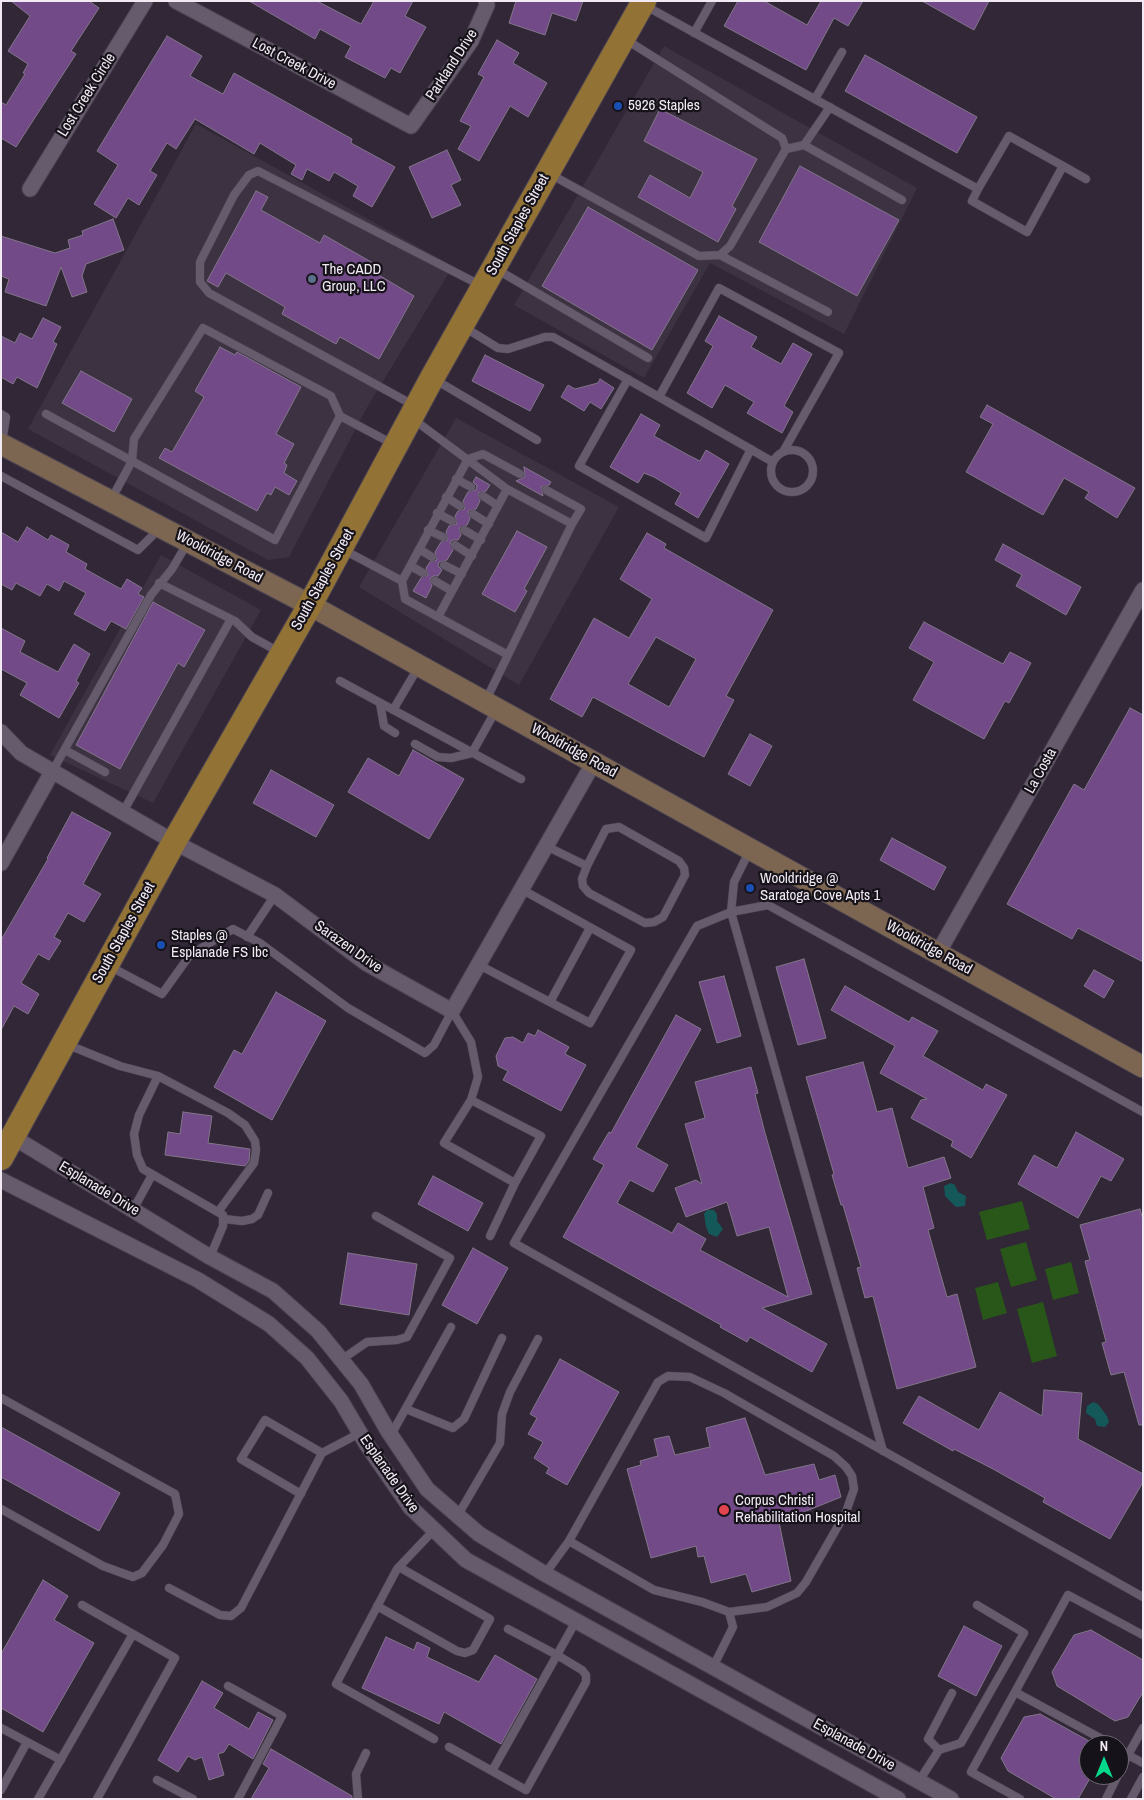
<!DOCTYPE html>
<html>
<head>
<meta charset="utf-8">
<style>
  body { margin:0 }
  #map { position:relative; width:1144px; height:1800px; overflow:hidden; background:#312737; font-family:"Archivo Narrow",sans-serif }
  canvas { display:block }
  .frame { position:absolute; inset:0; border:2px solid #f1eaf5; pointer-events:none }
  .north { position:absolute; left:1079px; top:1735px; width:50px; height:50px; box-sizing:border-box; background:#161219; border:1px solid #6e6871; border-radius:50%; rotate:0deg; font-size:14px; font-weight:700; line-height:20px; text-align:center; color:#f1eaf5 }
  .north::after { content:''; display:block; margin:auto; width:18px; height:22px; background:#04d98b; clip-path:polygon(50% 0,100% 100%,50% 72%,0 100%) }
</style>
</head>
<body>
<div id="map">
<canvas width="1144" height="1800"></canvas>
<div class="frame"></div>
<div class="north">N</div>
</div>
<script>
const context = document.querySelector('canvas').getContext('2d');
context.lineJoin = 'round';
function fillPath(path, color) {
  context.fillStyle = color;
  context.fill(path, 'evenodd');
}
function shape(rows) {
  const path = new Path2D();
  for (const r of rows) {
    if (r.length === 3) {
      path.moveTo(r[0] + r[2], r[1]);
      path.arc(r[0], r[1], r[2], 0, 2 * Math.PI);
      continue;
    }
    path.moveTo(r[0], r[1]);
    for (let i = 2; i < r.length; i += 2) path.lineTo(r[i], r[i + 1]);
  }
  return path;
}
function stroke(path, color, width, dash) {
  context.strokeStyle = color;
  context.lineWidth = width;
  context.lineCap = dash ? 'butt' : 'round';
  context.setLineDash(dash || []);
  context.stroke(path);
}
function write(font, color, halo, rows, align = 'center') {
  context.font = font + ' "Archivo Narrow",sans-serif';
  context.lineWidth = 4.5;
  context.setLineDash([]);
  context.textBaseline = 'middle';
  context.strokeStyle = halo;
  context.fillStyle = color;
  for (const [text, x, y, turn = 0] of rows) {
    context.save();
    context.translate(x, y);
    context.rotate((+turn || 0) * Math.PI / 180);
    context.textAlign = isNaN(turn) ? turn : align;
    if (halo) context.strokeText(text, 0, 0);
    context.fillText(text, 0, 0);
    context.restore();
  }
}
fillPath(shape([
  [664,46,917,188,844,334,710,263,644,378,514,305],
  [196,124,453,266,365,411,289,557,268,560,28,429],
  [456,418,619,507,519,685,359,587],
  [161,555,261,610,153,803,50,755]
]), '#3d3241');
fillPath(shape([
  [1022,1201,1030,1229,987,1240,979,1212],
  [1026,1242,1037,1280,1011,1287,1000,1249],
  [1071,1262,1079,1293,1053,1300,1045,1269],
  [998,1282,1007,1313,983,1320,975,1288],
  [1043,1302,1057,1356,1032,1363,1017,1309]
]), '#285719');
fillPath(shape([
  [951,1183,955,1185,958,1192,966,1196,965,1206,956,1207,945,1196,944,1186],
  [707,1210,714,1210,717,1214,717,1221,723,1229,717,1237,709,1234,706,1227,704,1214],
  [1093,1402,1098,1404,1107,1416,1109,1422,1105,1427,1097,1426,1095,1419,1086,1413,1087,1406]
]), '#145859');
const building = shape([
  [11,1,89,1,99,8,71,51,76,54,16,147,1,138,1,102,6,105,25,74,23,73,28,64,8,51,30,16,11,1],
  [249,1,317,1,361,24,374,1,413,1,405,16,426,27,400,73,391,68,385,78,345,57,351,46,320,29,315,39,249,1],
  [516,1,583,1,576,21,552,13,545,35,509,23,516,1],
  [738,1,764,1,807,25,821,1,863,1,848,26,834,18,806,70,724,26,738,1],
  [922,1,989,1,974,30,922,1],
  [167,36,202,56,190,76,223,94,234,73,352,139,351,143,395,167,372,207,353,196,358,186,334,172,329,181,307,169,302,180,291,174,296,165,260,143,254,154,195,119,176,149,167,143,150,171,157,175,139,205,128,198,116,218,94,204,118,165,97,151,167,36],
  [497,40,519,53,513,63,547,83,528,117,510,106,479,161,458,149,471,126,460,121,484,77,478,74,497,40],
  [865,55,977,117,957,153,845,91,865,55],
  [660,109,757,159,732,206,736,209,718,242,638,197,650,175,690,198,703,172,644,141,660,109],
  [447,150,461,180,451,185,461,205,432,218,409,167,447,150],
  [800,166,899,220,857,296,759,242,800,166],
  [256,191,268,197,261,210,320,243,324,235,380,267,377,274,414,296,379,359,340,337,336,344,282,314,285,307,226,273,218,287,207,281,256,191],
  [588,207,698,270,652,350,542,286,588,207],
  [113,219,124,250,86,264,82,276,87,292,72,297,61,267,46,306,5,292,9,279,1,276,1,236,55,253,70,248,68,240,83,235,82,231,113,219],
  [719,316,757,337,751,347,781,364,793,343,812,354,784,406,793,412,782,433,747,413,754,402,725,385,712,408,687,393,713,346,705,341,719,316],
  [43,318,61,327,53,342,57,344,37,388,17,377,13,384,1,377,1,336,15,343,20,333,32,339,43,318],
  [220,347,235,355,237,352,301,387,276,434,294,444,284,463,287,465,284,473,297,481,289,495,275,487,271,495,267,493,257,511,159,458,165,448,172,452,204,397,195,391,220,347],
  [485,355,544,385,530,411,472,381,485,355],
  [81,371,132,399,114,432,62,403,81,371],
  [600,379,614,388,601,409,590,402,584,411,561,397,568,385,575,389,598,383,600,379],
  [987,405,1135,488,1117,518,1085,498,1089,492,1064,478,1043,515,966,472,993,424,980,417,987,405],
  [641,414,660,425,654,436,688,455,700,461,706,450,729,464,698,518,675,504,681,493,654,477,644,473,638,483,610,467,641,414],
  [524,467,551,482,549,485,541,487,543,496,516,481,525,477,524,467],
  [476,477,490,485,486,491,478,493,480,501,476,509,468,511,470,519,467,525,459,528,461,535,458,540,453,540,450,542,453,550,447,560,439,562,438,566,442,570,438,576,433,576,430,579,432,586,426,598,413,591,421,578,428,575,426,568,430,562,437,560,435,552,441,542,448,540,446,532,449,526,457,524,455,516,458,511,465,509,463,501,468,492,476,490,477,486,473,482,476,477],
  [27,527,48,540,51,535,69,545,66,552,87,564,85,569,121,589,127,579,142,588,138,594,144,597,126,629,111,621,105,631,74,614,86,593,64,581,59,591,47,584,40,596,16,583,12,590,1,584,1,532,18,542,27,527],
  [517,531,547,547,524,589,527,591,515,612,482,594,517,531],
  [647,533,666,544,664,548,773,610,726,696,734,700,704,757,593,697,582,717,550,699,594,618,629,638,652,599,620,579,647,533],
  [656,637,696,659,669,707,628,684,656,637],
  [1003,544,1081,587,1066,615,1016,586,1022,575,995,560,1003,544],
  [153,602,205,630,184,667,178,663,120,769,76,745,153,602],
  [924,622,1003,664,1010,652,1031,663,1009,703,1005,701,984,739,913,700,934,662,909,648,924,622],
  [1,628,25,641,20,652,58,672,74,644,90,654,76,681,79,683,59,718,20,695,27,683,1,669,1,628],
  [1130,708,1143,715,1143,962,1078,928,1072,939,1007,904,1074,784,1084,790,1130,708],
  [750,734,772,746,750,786,728,774,750,734],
  [413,750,464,779,429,839,348,792,368,758,399,776,413,750],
  [271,770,334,805,316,837,253,803,271,770],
  [72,812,111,833,83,884,101,894,84,922,68,913,54,937,61,941,49,960,38,954,21,983,39,994,28,1014,14,1006,1,1030,1,940,48,859,47,858,72,812],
  [892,838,946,867,934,890,880,860,892,838],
  [804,959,826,1038,798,1045,776,967,804,959],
  [1094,970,1114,981,1104,998,1084,986,1094,970],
  [724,976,741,1036,717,1043,699,982,724,976],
  [845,986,909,1022,912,1017,938,1031,923,1056,983,1090,986,1084,1007,1095,971,1158,951,1146,953,1141,911,1118,921,1100,927,1099,880,1073,895,1046,831,1010,845,986],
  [276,992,326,1021,272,1120,214,1087,234,1050,242,1054,276,992],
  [676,1015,701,1029,636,1147,668,1165,653,1192,630,1180,617,1203,672,1233,678,1223,706,1239,700,1250,788,1297,769,1227,737,1236,727,1202,686,1217,675,1188,696,1180,702,1184,685,1124,705,1118,695,1082,751,1067,758,1093,755,1094,765,1133,812,1294,762,1308,827,1344,812,1372,750,1337,747,1342,720,1327,721,1325,563,1237,604,1165,593,1159,609,1132,611,1133,676,1015],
  [538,1030,569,1047,565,1054,586,1065,561,1111,503,1080,508,1071,498,1066,496,1056,505,1038,513,1037,523,1043,528,1033,535,1036,538,1030],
  [863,1062,877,1112,892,1108,908,1168,944,1157,951,1178,923,1187,934,1228,928,1230,947,1297,957,1294,976,1367,897,1389,873,1296,865,1298,857,1268,861,1267,843,1205,841,1205,832,1175,834,1174,806,1077,863,1062],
  [183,1112,212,1116,208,1143,250,1149,249,1161,245,1166,165,1155,168,1132,180,1134,183,1112],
  [1076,1132,1124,1159,1111,1181,1101,1176,1078,1218,1018,1184,1034,1155,1057,1168,1076,1132],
  [433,1176,483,1203,468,1231,418,1204,433,1176],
  [1140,1209,1143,1220,1143,1425,1139,1425,1124,1372,1111,1375,1102,1343,1106,1342,1085,1261,1090,1260,1080,1225,1140,1209],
  [473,1248,508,1268,477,1324,442,1305,473,1248],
  [348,1253,417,1264,409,1315,340,1304,348,1253],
  [560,1359,619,1392,567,1485,546,1473,549,1468,534,1458,543,1442,528,1434,537,1418,530,1414,560,1359],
  [1044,1390,1082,1393,1078,1439,1143,1474,1143,1482,1110,1539,1043,1502,1045,1498,993,1469,954,1449,953,1451,903,1423,919,1396,979,1430,1000,1392,1042,1416,1044,1390],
  [745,1418,765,1475,814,1464,819,1480,835,1475,841,1497,779,1522,791,1581,752,1592,746,1574,711,1583,704,1556,698,1557,696,1546,651,1558,627,1469,641,1465,640,1461,658,1456,654,1439,669,1436,675,1455,710,1447,706,1428,745,1418],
  [1,1427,120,1493,99,1531,1,1477,1,1427],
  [43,1580,68,1596,54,1620,94,1643,43,1732,1,1708,1,1654,43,1580],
  [964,1626,1002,1646,976,1696,938,1676,964,1626],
  [1091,1630,1143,1660,1143,1692,1128,1717,1115,1721,1057,1686,1052,1672,1074,1635,1091,1630],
  [386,1637,414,1650,417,1642,430,1648,427,1657,479,1682,495,1655,537,1679,501,1744,444,1712,439,1724,362,1688,386,1637],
  [202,1681,223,1693,214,1708,249,1729,258,1712,273,1720,253,1759,229,1744,224,1752,218,1754,224,1775,209,1780,202,1757,195,1760,188,1756,178,1772,158,1760,202,1681],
  [1040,1714,1089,1741,1089,1780,1078,1799,1056,1799,1008,1771,1001,1758,1024,1717,1040,1714],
  [271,1749,352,1796,352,1799,251,1799,269,1768,263,1764,271,1749]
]);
fillPath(building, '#724a88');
stroke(building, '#827689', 1);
const lane = shape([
  [644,5,978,189,1009,136,1063,166,1027,232,972,201,978,189],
  [694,33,712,1],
  [815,99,842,52],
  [804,145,902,200],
  [786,149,804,145,830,107],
  [1063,166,1086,179],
  [550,174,699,256,720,255,730,246,786,149,782,138,625,39],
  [720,255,828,312],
  [496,269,648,358],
  [464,327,498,348,508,349,545,337,553,337,659,397,719,288,839,353,783,452],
  [434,379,537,440],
  [628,379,579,466,706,538,751,449],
  [659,397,773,462],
  [415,406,209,293,200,282,200,262,234,195,249,175,258,171,482,286],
  [1,414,6,417,2,442],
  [46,414,132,461,134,439,203,328,331,396,340,416],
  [413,419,507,489,572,524,486,700],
  [792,471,21],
  [1,476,138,550,159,529],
  [456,479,471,487],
  [546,490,581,509,572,524],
  [483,496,498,506],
  [446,497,460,506],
  [111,500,132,461,275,540,340,416,393,444],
  [437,513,452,521],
  [473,514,489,524],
  [428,530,443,537],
  [464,530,481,540],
  [455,545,472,556],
  [342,549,402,581,405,599,508,655],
  [419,549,432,557],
  [444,565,462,574],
  [411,566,423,573],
  [402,581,468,459,483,454,520,474],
  [435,581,452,591],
  [159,583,235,621,252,637,281,653],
  [438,617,507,489],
  [340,681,521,779],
  [380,703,384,726,395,733],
  [393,710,419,666],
  [415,744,438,757,451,758,472,753,496,710],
  [65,750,105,772],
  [52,772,151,595,172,569,188,542],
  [123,812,231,619],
  [546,846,587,866,582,879,583,886,589,893,645,923,654,922,663,917,685,875,684,868,679,861,619,827,606,829,587,866],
  [750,850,734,882,731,912,883,1451],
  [247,937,275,895],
  [479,965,590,1023,631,950,521,889],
  [109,966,162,994,190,955,233,929,260,943,348,1008,425,1053,434,1045,452,1011],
  [550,1002,590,928],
  [452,1011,471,1042,478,1077,471,1100,541,1136,515,1183,444,1143,471,1100],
  [66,1044,120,1066,158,1076,139,1115,134,1134,137,1155,143,1169,223,1215,223,1226,210,1257],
  [158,1076,228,1113,245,1125,255,1141,256,1150,254,1163,218,1212],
  [1143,1112,768,905,731,912,697,926,514,1243,1143,1597],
  [133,1210,152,1175],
  [224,1219,242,1221,252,1219,258,1215,268,1193],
  [490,1236,515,1183],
  [341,1360,367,1342,397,1340,407,1337,450,1258,376,1216],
  [1,1398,175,1494,179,1514,163,1545,142,1573,133,1577,103,1566,1,1509],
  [406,1409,453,1428,464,1419,502,1338],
  [391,1435,451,1327],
  [301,1494,241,1459,265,1420,322,1453],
  [458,1515,500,1443,502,1414,510,1392,538,1339],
  [569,1541,658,1382,668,1376,690,1377,724,1393,834,1456,846,1467,852,1476,854,1489,846,1512,806,1582,797,1593,767,1607,729,1612],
  [545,1574,569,1541,654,1590,702,1602,729,1612,733,1627,713,1667],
  [169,1588,220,1615,231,1616,241,1608,322,1453,360,1433],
  [82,1605,175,1658,97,1799],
  [377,1606,457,1651,465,1653,473,1650,490,1619,399,1567],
  [508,1629,557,1655,576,1621],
  [557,1655,582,1670,586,1675,586,1682,526,1790,492,1771,557,1655],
  [228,1686,282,1716,238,1799],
  [1015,1692,1068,1595,1143,1635],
  [1,1728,61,1760],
  [1143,1728,1128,1755,1143,1763],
  [434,1739,336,1684,397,1569,434,1530],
  [449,1747,492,1771],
  [1119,1749,1128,1755,1119,1773],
  [939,1750,928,1739,952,1693],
  [157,1780,193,1799],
  [919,1781,939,1750,961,1743,1024,1633,977,1605],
  [1,1790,27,1742],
  [38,1799,133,1634],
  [358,1799,356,1774,366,1753],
  [1020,1799,971,1772,1015,1692,1113,1745],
  [1106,1799,1118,1775],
  [1131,1799,1143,1777]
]);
const street = shape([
  [176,1,411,126,471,41,487,5,486,1],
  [30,189,145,1],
  [1,732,21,753,174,842,275,895,366,963,452,1011,594,762],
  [1,863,52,772],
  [938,953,1143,590],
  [13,1137,210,1257,273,1291,318,1331,361,1384,388,1431,427,1489,479,1534,545,1574,951,1799],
  [1,1180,198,1280,269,1324,307,1358,341,1401,367,1445,410,1507,466,1560,898,1799]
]);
const secondary = shape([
  [1,444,310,605,1143,1067]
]);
const primary = shape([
  [1,1158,174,842,310,605,432,378,644,1]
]);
stroke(lane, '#4d4452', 9);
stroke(street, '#4d4452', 17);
stroke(secondary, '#4d4452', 23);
stroke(primary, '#4d4452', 26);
stroke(lane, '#665a6d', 8);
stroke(street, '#665a6d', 15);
stroke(secondary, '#7c6651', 21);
stroke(primary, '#937335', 24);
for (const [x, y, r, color] of [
  [618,106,5,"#1a4fb4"],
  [312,279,5,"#5c6f8a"],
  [750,888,5,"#1a4fb4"],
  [161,945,5,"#1a4fb4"],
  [724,1510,6,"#e0444e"]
]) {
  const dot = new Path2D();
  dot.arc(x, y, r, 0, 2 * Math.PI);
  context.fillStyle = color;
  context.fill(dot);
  stroke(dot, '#161219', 2);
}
write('15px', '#f1eaf5', '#161219', [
  ["Lost Creek Drive",294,64,28],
  ["Parkland Drive",452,65,-57],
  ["Lost Creek Circle",87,95,-58],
  ["South Staples Street",518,225,-61],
  ["Wooldridge Road",219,557,28],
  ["South Staples Street",323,580,-61],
  ["Wooldridge Road",574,751,29],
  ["La Costa",1041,771,-61],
  ["South Staples Street",124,933,-61],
  ["Sarazen Drive",348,947,35],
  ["Wooldridge Road",929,948,29],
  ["Esplanade Drive",99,1189,31],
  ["Esplanade Drive",389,1474,55],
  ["Esplanade Drive",854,1745,29]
]);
write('15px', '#f1eaf5', '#161219', [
  ["5926 Staples",628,106],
  ["The CADD",322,270],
  ["Group, LLC",322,287],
  ["Wooldridge @",760,879],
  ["Saratoga Cove Apts 1",760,896],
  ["Staples @",171,936],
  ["Esplanade FS Ibc",171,953],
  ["Corpus Christi",735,1501],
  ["Rehabilitation Hospital",735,1518]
], 'left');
</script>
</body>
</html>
